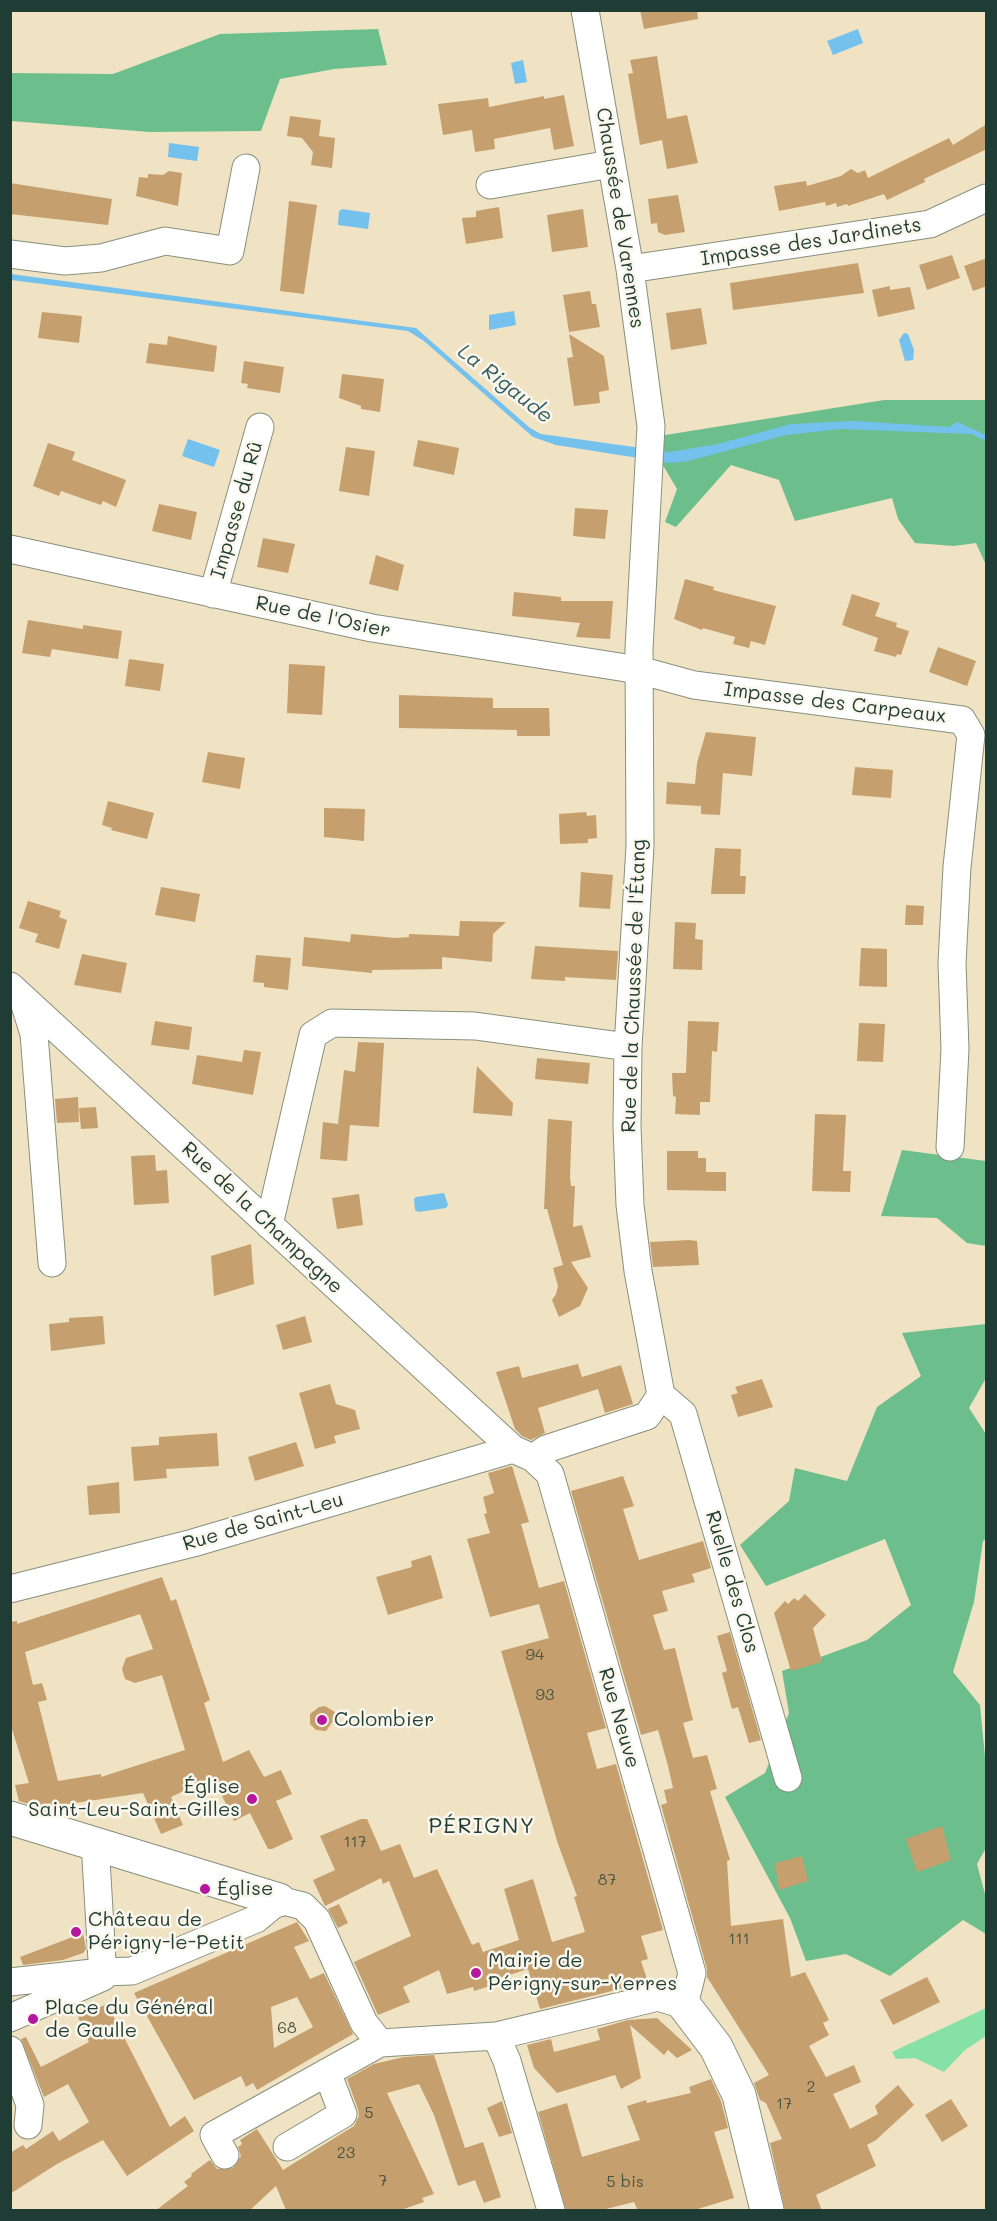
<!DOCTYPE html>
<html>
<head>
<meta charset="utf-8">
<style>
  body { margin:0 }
  #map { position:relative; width:997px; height:2221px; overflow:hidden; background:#efe3c4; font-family:Mali,sans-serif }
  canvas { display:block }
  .frame { position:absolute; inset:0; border:12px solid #1f3d34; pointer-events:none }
</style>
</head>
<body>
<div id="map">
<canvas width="997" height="2221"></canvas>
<div class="frame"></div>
</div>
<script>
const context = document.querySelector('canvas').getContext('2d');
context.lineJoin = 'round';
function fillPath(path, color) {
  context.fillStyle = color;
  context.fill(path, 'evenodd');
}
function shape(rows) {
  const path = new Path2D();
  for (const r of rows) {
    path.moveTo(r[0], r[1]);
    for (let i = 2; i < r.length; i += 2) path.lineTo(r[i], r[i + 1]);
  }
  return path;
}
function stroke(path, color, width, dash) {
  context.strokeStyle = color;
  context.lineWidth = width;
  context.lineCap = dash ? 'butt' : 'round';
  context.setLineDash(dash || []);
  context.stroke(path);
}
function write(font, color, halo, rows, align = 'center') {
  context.font = font + ' Mali,sans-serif';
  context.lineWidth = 5;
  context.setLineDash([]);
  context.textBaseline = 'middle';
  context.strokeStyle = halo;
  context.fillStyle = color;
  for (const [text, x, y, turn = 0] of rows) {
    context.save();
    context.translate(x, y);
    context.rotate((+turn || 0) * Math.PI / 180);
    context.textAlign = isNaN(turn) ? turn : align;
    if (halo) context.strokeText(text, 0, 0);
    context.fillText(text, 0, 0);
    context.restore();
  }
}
fillPath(shape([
  [986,2008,986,2036,965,2050,944,2072,915,2058,896,2059,892,2052]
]), '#86e1a7');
fillPath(shape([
  [378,29,387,65,334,69,280,79,261,131,150,132,11,121,11,73,113,74,220,34],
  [884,400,986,400,986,565,976,543,954,546,915,543,898,519,892,498,795,521,779,480,731,465,676,527,665,522,677,489,654,450,659,436],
  [902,1150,986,1161,986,1246,967,1243,937,1218,881,1216],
  [986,1324,986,1378,969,1408,986,1434,986,1538,983,1541,974,1602,953,1672,980,1705,986,1767,986,1848,977,1864,986,1898,986,1934,963,1920,890,1976,846,1954,806,1961,790,1918,725,1797,765,1773,789,1713,782,1671,867,1640,911,1605,885,1539,766,1586,740,1545,789,1501,795,1468,847,1481,877,1407,921,1376,902,1333]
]), '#6cbf8c');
fillPath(shape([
  [858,29,863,43,833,55,827,41],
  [523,60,527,82,515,84,511,63],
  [169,143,199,147,197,161,168,157],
  [342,209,370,213,368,229,338,225,339,211],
  [11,274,416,328,530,428,541,434,670,452,718,444,791,424,854,421,949,427,957,422,986,435,986,441,971,434,841,429,786,435,688,461,670,463,556,445,533,437,424,341,408,331,11,280],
  [514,311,516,325,489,330,489,315],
  [904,333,908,334,914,350,913,360,905,361,899,340],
  [188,439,220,450,214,467,182,456],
  [444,1193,448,1205,446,1208,418,1212,415,1210,414,1199,416,1197]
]), '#74c1ee');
fillPath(shape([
  [640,10,697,10,698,19,644,29],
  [657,56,667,119,687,115,698,163,667,169,662,140,640,145,628,74,633,73,630,60],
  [564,95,574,146,554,150,550,128,494,139,495,149,475,152,472,130,443,135,438,104,488,98,489,107,544,96,544,99],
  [290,116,321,120,319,136,335,138,332,168,311,165,313,152,302,138,287,136],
  [987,124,987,149,924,179,925,182,887,200,884,194,848,206,847,204,837,207,836,203,826,206,825,202,779,211,774,186,806,181,807,186,841,176,851,169,858,173,865,170,868,178,949,138,953,145],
  [169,171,182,173,178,206,136,196,139,177,148,178,148,174,163,175],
  [10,183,112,199,108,225,10,214],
  [678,195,685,232,665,235,658,232,657,223,651,224,648,199],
  [289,201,317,205,304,294,280,291],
  [499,207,503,238,466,244,462,218,476,217,476,211],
  [583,209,588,247,552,252,547,215],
  [952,255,960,278,927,290,919,265],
  [987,258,987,286,973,291,964,266],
  [858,263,864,293,733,310,730,283],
  [890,286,890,290,910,287,915,309,878,317,872,290],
  [590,291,592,304,596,304,600,327,569,332,563,295],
  [701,308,707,344,671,350,666,313],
  [42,312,82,316,79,343,38,338],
  [569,334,604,356,609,390,599,392,600,403,574,406,567,358,573,357],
  [168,336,217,346,214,372,146,363,149,343,167,345],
  [244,361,284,367,280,393,247,388,248,384,241,383],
  [342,374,384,379,380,412,361,409,361,406,339,398],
  [418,440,459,448,454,475,413,466],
  [48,443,75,452,72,460,126,480,116,507,103,501,101,505,61,491,59,496,33,486],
  [346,447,375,451,369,496,339,491],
  [159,504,197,512,191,540,152,531],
  [575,508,608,510,605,539,573,536],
  [263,538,295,544,288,573,257,567],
  [376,555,404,565,398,591,369,584],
  [685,579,714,587,713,590,776,606,765,645,751,641,749,648,733,644,735,637,703,628,702,630,674,619],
  [514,592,561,597,561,601,613,601,610,639,576,637,580,623,512,616],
  [852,594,880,603,875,616,897,623,896,627,909,631,901,655,897,654,896,657,874,651,878,638,842,625],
  [28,620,83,629,83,625,122,631,118,659,52,649,50,657,22,653],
  [938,647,976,661,967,686,929,672],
  [129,659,164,664,160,691,125,686],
  [289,664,325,666,322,715,287,713],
  [399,695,493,698,493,708,549,708,550,736,517,736,517,730,399,728],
  [706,732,756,737,752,776,723,773,720,815,701,814,701,806,666,804,667,782,695,784,697,763],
  [208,752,245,758,240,789,202,782],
  [855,767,893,770,891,798,852,795],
  [108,801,154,813,147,839,111,830,112,828,102,825],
  [324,808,365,809,364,841,324,837],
  [586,812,587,816,596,815,597,838,588,839,588,843,560,844,559,814],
  [715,848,741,849,740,876,746,876,745,894,711,894],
  [581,872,613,875,610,909,579,907],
  [161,887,200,894,195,922,155,915],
  [28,901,61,911,59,917,67,920,59,949,35,942,38,934,19,928],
  [906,905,924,906,923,925,905,925],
  [460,921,506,922,493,934,492,962,442,957,442,969,372,970,372,973,302,966,304,937,350,942,351,934,396,938,409,937,409,934,459,936],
  [675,922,696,923,695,939,703,940,702,970,673,969],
  [535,946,618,951,616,980,565,977,565,981,531,979],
  [861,948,887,949,887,987,859,986],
  [82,954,127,963,121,993,74,985],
  [256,955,291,958,288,990,264,987,264,983,253,982],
  [155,1021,192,1027,189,1050,151,1045],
  [688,1021,719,1022,717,1052,712,1051,710,1102,700,1102,700,1115,675,1114,676,1097,673,1096,672,1073,686,1073],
  [859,1023,885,1024,883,1062,857,1061],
  [358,1042,384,1043,379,1127,350,1125,347,1161,320,1159,323,1122,338,1124,344,1070,355,1072],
  [244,1050,261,1052,253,1095,192,1084,197,1055,242,1062],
  [537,1058,590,1063,588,1084,535,1079],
  [477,1066,513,1103,512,1116,473,1113],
  [78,1097,79,1122,57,1123,55,1099],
  [96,1107,98,1128,81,1129,79,1108],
  [815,1114,846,1115,843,1171,851,1171,850,1192,812,1191],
  [548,1119,572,1121,570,1177,571,1186,575,1186,573,1227,582,1225,591,1257,571,1262,588,1288,580,1306,559,1317,552,1300,556,1294,558,1286,553,1268,563,1265,547,1209,544,1209],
  [667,1151,698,1151,698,1158,706,1158,706,1172,726,1172,726,1191,667,1190],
  [155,1155,156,1171,167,1170,169,1203,134,1205,131,1156],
  [359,1194,363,1225,337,1229,332,1198],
  [689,1240,697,1241,699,1265,653,1267,650,1242],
  [251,1244,254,1284,214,1296,211,1256],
  [103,1316,105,1344,51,1351,49,1324,69,1322,69,1318],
  [305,1316,312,1342,283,1350,276,1325],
  [578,1364,582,1377,621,1365,633,1404,605,1413,598,1389,538,1408,545,1433,531,1440,522,1436,515,1429,496,1372,519,1366,522,1378],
  [762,1379,773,1407,738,1417,731,1395,738,1393,735,1387],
  [330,1384,336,1404,355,1410,360,1429,334,1436,336,1443,315,1449,299,1393],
  [217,1433,219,1466,166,1469,167,1478,134,1481,131,1447,159,1445,159,1437],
  [296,1442,304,1466,255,1481,248,1457],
  [512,1466,529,1522,521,1524,539,1588,564,1581,606,1728,587,1733,597,1769,616,1764,663,1930,641,1936,648,1959,641,1961,648,1982,540,2009,528,1969,491,1981,493,1985,474,1991,473,1987,447,1994,439,1970,403,1987,410,2002,378,2015,354,1962,411,1936,389,1881,383,1884,381,1878,325,1906,313,1880,335,1870,320,1836,361,1819,367,1819,381,1851,400,1844,414,1878,437,1869,472,1945,479,1942,483,1952,519,1940,504,1889,533,1879,552,1942,585,1932,574,1897,577,1896,558,1844,501,1651,549,1638,539,1604,490,1617,467,1539,490,1533,484,1514,487,1513,483,1497,494,1493,488,1473],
  [623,1476,634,1506,623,1509,639,1560,703,1541,711,1568,692,1574,695,1582,662,1591,668,1611,653,1615,664,1650,675,1648,693,1720,683,1723,693,1758,707,1755,717,1789,710,1791,730,1860,727,1861,731,1926,783,1919,791,1977,805,1972,829,2020,823,2023,829,2035,809,2046,826,2077,854,2065,861,2082,833,2094,850,2129,878,2114,875,2106,898,2085,914,2105,876,2140,867,2145,876,2166,816,2195,822,2211,785,2211,770,2143,782,2139,766,2103,760,2100,754,2083,769,2075,707,1977,707,1969,661,1805,667,1803,664,1790,673,1788,668,1766,658,1730,641,1735,571,1491],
  [119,1482,120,1513,89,1515,87,1486],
  [431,1555,443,1598,388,1615,376,1577,412,1567,411,1561],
  [162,1577,171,1601,176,1599,210,1700,204,1703,223,1762,249,1750,264,1777,281,1770,292,1794,276,1801,293,1839,272,1849,268,1849,250,1813,234,1821,213,1777,171,1797,183,1825,161,1834,143,1793,41,1808,19,1801,15,1785,29,1783,10,1723,10,1622,17,1621,17,1624],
  [140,1614,153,1649,126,1658,122,1669,125,1679,135,1683,162,1675,185,1750,101,1777,101,1774,58,1781,38,1702,47,1700,42,1683,33,1685,25,1652],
  [805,1594,826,1615,813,1628,822,1662,791,1671,774,1613,785,1601,788,1604,794,1598,798,1601],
  [730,1632,761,1740,749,1743,738,1707,732,1709,722,1673,727,1671,717,1636],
  [325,1706,338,1714,326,1731,316,1730,310,1724,310,1714,319,1707],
  [942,1826,951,1860,917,1872,906,1839],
  [802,1856,808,1881,779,1890,775,1863],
  [339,1904,348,1923,338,1928,328,1909],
  [297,1922,309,1941,294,1947,310,1979,324,1973,353,2034,257,2090,253,2083,246,2087,241,2076,194,2100,134,1993],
  [297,1997,313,2027,274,2048,271,2007],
  [83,1933,86,1949,83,1953,63,1960,23,1965,20,1957],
  [927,1977,940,2002,893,2025,880,2000],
  [107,2004,170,2127,185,2116,194,2131,127,2176,103,2140,57,2164,10,2194,10,2153,23,2145,26,2149,53,2131,59,2141,89,2122,68,2084,44,2097,21,2039,26,2037,41,2067,89,2042,78,2017],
  [657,2018,692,2050,677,2058,668,2050,664,2055,630,2025,641,2078,621,2089,615,2075,557,2093,534,2068,527,2045,551,2039,554,2052,600,2040,597,2029,628,2020],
  [434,2055,465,2148,483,2142,501,2197,484,2203,475,2180,458,2186,434,2115,419,2084,387,2093,434,2194,422,2198,424,2202,398,2211,286,2210,276,2186,249,2211,155,2211,188,2186,184,2182,192,2176,191,2174,210,2160,217,2169,233,2168,241,2156,238,2147,242,2144,240,2140,257,2129,283,2170,354,2126,359,2116,358,2109,347,2079,374,2064,404,2057],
  [711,2079,721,2101,728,2128,714,2132,734,2198,691,2211,638,2211,634,2202,598,2211,566,2211,538,2112,567,2103,582,2157,640,2140,627,2106,646,2100,647,2103,691,2093,689,2087],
  [951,2099,968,2126,942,2142,925,2115],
  [502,2101,512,2133,499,2137,487,2108]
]), '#c69f6e');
const minor = shape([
  [490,185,611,164],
  [10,254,65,261,101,258,165,241,230,251,246,168],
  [630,269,930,224,986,198],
  [10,549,372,628,639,670,694,685,962,720,971,735,957,867,952,963,955,1049,950,1147],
  [213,594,260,427],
  [10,986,513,1449,533,1458,550,1474,692,1973,684,2005,658,1997,496,2036,380,2043,364,2023,317,1920,303,1906,279,1900,256,1919,132,1971,102,1972,10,1982],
  [23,999,34,1034,52,1263],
  [269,1225,313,1035,332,1023,475,1026,628,1047],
  [661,1395,683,1414,788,1778],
  [533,1458,546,1449,647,1416,661,1395,638,1271,630,1205,627,1126,628,1047,640,846,639,649,651,426,630,269,585,10],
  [10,1589,193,1543,513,1449],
  [10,2018,103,1977,95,1843],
  [496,2036,507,2061,551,2210],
  [10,2050,30,2105,28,2125],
  [287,2147,343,2114,327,2072],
  [225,2155,214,2135,380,2043]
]);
const tertiary = shape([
  [10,1818,279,1900],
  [684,2005,716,2047,739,2095,767,2210]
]);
stroke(minor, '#87907c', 29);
stroke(tertiary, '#87907c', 35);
stroke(minor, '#fff', 27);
stroke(tertiary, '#fff', 33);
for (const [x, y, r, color] of [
  [322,1720,6,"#b5179e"],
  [252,1799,6,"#b5179e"],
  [205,1889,6,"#b5179e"],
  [76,1932,6,"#b5179e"],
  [476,1973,6,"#b5179e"],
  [33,2019,6,"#b5179e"]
]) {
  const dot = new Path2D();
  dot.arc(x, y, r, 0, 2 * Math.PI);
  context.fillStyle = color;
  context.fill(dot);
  stroke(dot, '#fbf7ec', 2);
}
write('16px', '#495642', null, [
  ["94",535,1655],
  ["93",545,1695],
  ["117",355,1842],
  ["87",607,1880],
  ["111",739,1939],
  ["68",287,2028],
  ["2",811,2087],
  ["17",784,2104],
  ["5",369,2113],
  ["23",346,2153],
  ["7",383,2181],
  ["5 bis",625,2182]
]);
write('20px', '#1f3d34', '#fbf7ec', [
  ["Chaussée de Varennes",620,218,81],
  ["Impasse des Jardinets",811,242,-9],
  ["Impasse du Rû",237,510,-74],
  ["Rue de l'Osier",323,617,12],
  ["Impasse des Carpeaux",835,703,7],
  ["Rue de la Chaussée de l'Étang",634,986,-88],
  ["Rue de la Champagne",262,1218,43],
  ["Rue de Saint-Leu",263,1522,-16],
  ["Ruelle des Clos",732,1582,74],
  ["Rue Neuve",619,1718,74]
]);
write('20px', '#1f3d34', '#fbf7ec', [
  ["Colombier",334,1720],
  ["Église",240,1787,"right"],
  ["Saint-Leu-Saint-Gilles",240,1810,"right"],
  ["Église",217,1889],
  ["Château de",88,1920],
  ["Périgny-le-Petit",88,1943],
  ["Mairie de",488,1961],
  ["Périgny-sur-Yerres",488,1984],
  ["Place du Général",45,2008],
  ["de Gaulle",45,2031]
], 'left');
write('italic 21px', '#345e62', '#fbf7ec', [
  ["La Rigaude",505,384,38]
]);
context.letterSpacing = '1.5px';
write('22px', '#1f3d34', '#fbf7ec', [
  ["PÉRIGNY",482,1826]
]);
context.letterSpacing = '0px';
</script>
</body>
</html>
